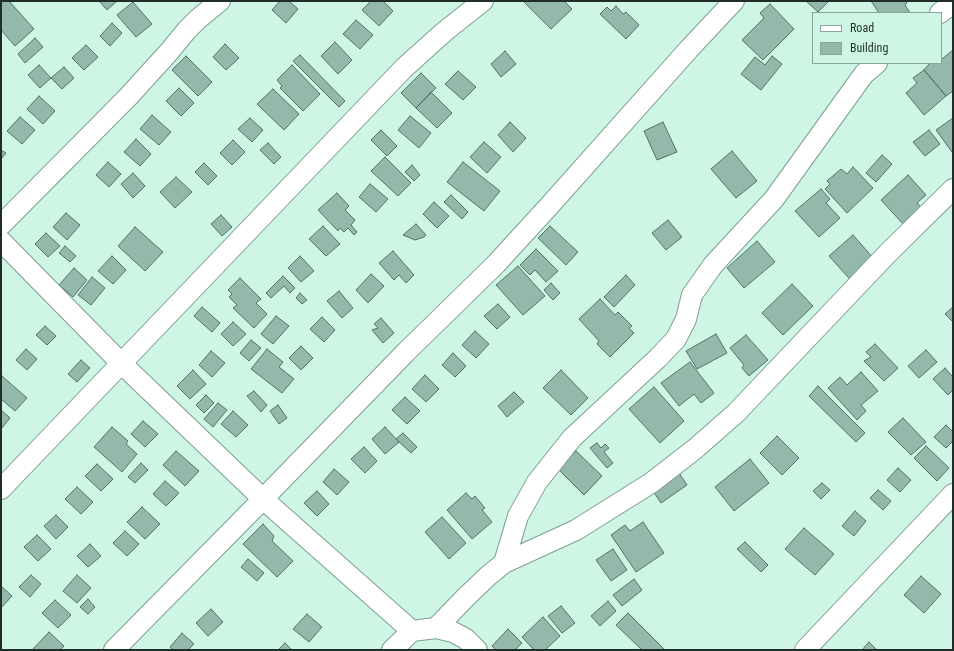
<!DOCTYPE html>
<html>
<head>
<meta charset="utf-8">
<style>
  body { margin:0 }
  #map { position:relative; width:954px; height:651px; overflow:hidden; background:#cff5e5; font-family:"Roboto Condensed",sans-serif }
  canvas { display:block }
  .frame { position:absolute; inset:0; border:2px solid #1f2e28; pointer-events:none }
  .legend { position:absolute; left:812px; top:12px; width:130px; height:52px; box-sizing:border-box; background:#cff5e5; border:1px solid #89a599; margin:0; padding:5px 7px; list-style:none; font-size:12px; color:#1f2e28 }
  .legend li { display:flex; align-items:center; gap:8px; height:20px }
  .legend b { width:20px; border:1px solid #89a599 }
</style>
</head>
<body>
<div id="map">
<canvas width="954" height="651"></canvas>
<div class="frame"></div>
<ul class="legend">
<li><b style="height:5px;background:#fff"></b>Road</li>
<li><b style="height:11px;background:#94b9aa"></b>Building</li>
</ul>
</div>
<script>
const context = document.querySelector('canvas').getContext('2d');
context.lineJoin = 'round';
function fillPath(path, color) {
  context.fillStyle = color;
  context.fill(path, 'evenodd');
}
function shape(rows) {
  const path = new Path2D();
  for (const r of rows) {
    path.moveTo(r[0], r[1]);
    for (let i = 2; i < r.length; i += 2) path.lineTo(r[i], r[i + 1]);
  }
  return path;
}
function stroke(path, color, width, dash) {
  context.strokeStyle = color;
  context.lineWidth = width;
  context.lineCap = dash ? 'butt' : 'round';
  context.setLineDash(dash || []);
  context.stroke(path);
}
const building = shape([
  [1,1,9,1,34,29,15,46,1,30,1,1],
  [99,1,117,1,107,10,99,1],
  [280,1,289,1,298,9,286,23,272,10,280,1],
  [371,1,383,1,393,11,379,26,362,10,371,1],
  [525,1,564,1,572,9,551,29,524,2,525,1],
  [806,1,829,1,818,12,806,1],
  [871,1,906,1,907,3,905,5,910,13,879,13,871,1],
  [133,2,152,24,136,37,117,15,133,2],
  [770,4,794,29,763,60,742,40,764,18,760,13,770,4],
  [616,6,623,14,626,12,639,25,626,39,600,14,607,7,611,11,616,6],
  [356,20,373,35,360,49,343,34,356,20],
  [112,23,122,33,110,46,100,36,112,23],
  [35,38,43,47,25,63,18,54,35,38],
  [335,42,352,60,338,74,321,56,335,42],
  [225,44,239,58,226,70,213,57,225,44],
  [86,45,98,57,84,70,72,58,86,45],
  [953,50,953,91,946,96,924,70,930,63,941,63,941,59,942,59,953,50],
  [505,51,516,64,501,77,491,64,505,51],
  [300,55,345,101,339,107,293,61,300,55],
  [186,56,212,82,198,96,172,70,186,56],
  [772,56,782,64,761,90,741,74,755,57,765,65,772,56],
  [39,65,51,78,40,88,28,75,39,65],
  [292,65,320,94,303,111,280,88,282,86,277,80,292,65],
  [64,67,74,78,62,89,51,78,64,67],
  [924,70,946,96,924,115,906,93,917,83,913,78,924,70],
  [458,71,476,87,463,100,445,84,458,71],
  [421,73,436,88,416,108,401,93,421,73],
  [179,88,194,103,181,116,166,101,179,88],
  [273,89,299,114,284,130,257,104,273,89],
  [431,92,452,113,437,128,416,108,431,92],
  [39,96,55,111,43,124,27,109,39,96],
  [152,115,171,132,159,145,140,129,152,115],
  [410,116,431,133,419,148,398,130,410,116],
  [20,117,35,130,22,144,7,131,20,117],
  [250,118,263,130,252,142,238,129,250,118],
  [953,118,953,152,952,152,936,130,953,118],
  [510,122,526,138,513,152,498,135,510,122],
  [663,122,677,152,657,160,644,131,663,122],
  [381,130,397,146,387,156,371,140,381,130],
  [929,130,940,144,925,156,913,142,929,130],
  [136,139,151,154,140,166,124,152,136,139],
  [233,140,245,152,232,165,220,153,233,140],
  [484,142,501,157,487,173,470,157,484,142],
  [268,143,281,157,274,164,260,150,268,143],
  [1,150,6,153,1,159,1,150],
  [732,151,757,181,736,198,711,169,732,151],
  [882,155,892,164,876,182,866,173,882,155],
  [385,157,411,183,398,196,371,171,385,157],
  [108,162,121,174,109,187,96,175,108,162],
  [463,162,500,191,484,211,447,182,463,162],
  [204,163,217,176,208,185,195,172,204,163],
  [412,165,420,175,414,181,405,172,412,165],
  [853,167,873,188,847,213,825,189,830,184,827,181,841,169,847,174,853,167],
  [133,173,145,186,133,198,121,184,133,173],
  [908,175,926,195,917,203,922,208,904,225,881,200,908,175],
  [176,177,192,192,175,208,160,192,176,177],
  [370,184,388,199,376,212,359,197,370,184],
  [821,189,830,199,826,203,840,218,819,237,795,211,821,189],
  [337,193,349,206,345,210,355,220,351,225,357,232,354,235,348,228,344,232,340,228,338,231,318,210,337,193],
  [451,195,468,212,462,219,444,202,451,195],
  [434,202,449,216,437,228,423,214,434,202],
  [66,213,80,225,67,240,53,227,66,213],
  [221,215,232,227,222,236,211,224,221,215],
  [668,220,682,237,666,250,652,233,668,220],
  [416,224,426,235,424,237,415,240,403,235,416,224],
  [323,226,340,244,326,256,309,239,323,226],
  [550,226,578,252,566,265,538,238,550,226],
  [135,227,163,252,145,271,118,246,135,227],
  [46,233,60,246,48,257,35,244,46,233],
  [853,235,874,259,856,286,829,256,853,235],
  [757,241,775,262,744,288,727,268,757,241],
  [65,246,76,256,70,262,59,253,65,246],
  [536,249,558,271,546,282,535,270,530,275,520,265,536,249],
  [393,251,414,275,406,283,399,275,394,280,379,263,393,251],
  [112,256,126,270,113,284,98,271,112,256],
  [300,256,314,271,301,282,288,268,300,256],
  [518,266,545,296,523,315,496,285,518,266],
  [74,268,87,280,73,297,59,285,74,268],
  [371,274,384,286,368,303,356,290,371,274],
  [626,275,635,285,614,307,604,297,626,275],
  [283,276,295,288,290,293,284,286,271,298,266,293,283,276],
  [92,277,105,288,91,305,78,295,92,277],
  [240,278,261,299,256,303,267,314,254,328,233,308,237,305,229,297,232,294,228,290,240,278],
  [551,283,560,293,553,300,544,290,551,283],
  [792,284,813,306,783,335,762,313,792,284],
  [339,291,353,308,342,318,327,301,339,291],
  [300,293,307,300,302,304,296,298,300,293],
  [600,299,615,315,618,312,632,326,629,328,634,333,610,357,597,344,599,341,579,319,600,299],
  [498,304,510,317,497,329,484,316,498,304],
  [202,307,220,323,212,332,194,316,202,307],
  [953,307,953,322,945,314,953,307],
  [276,316,289,326,273,344,261,334,276,316],
  [322,317,335,330,324,342,310,329,322,317],
  [381,318,394,333,383,343,372,330,378,328,374,324,381,318],
  [233,322,246,334,233,346,221,334,233,322],
  [45,326,56,336,47,345,36,335,45,326],
  [475,331,489,344,476,358,462,345,475,331],
  [716,334,727,353,697,369,686,351,716,334],
  [746,335,768,360,749,376,742,368,744,365,730,348,746,335],
  [251,340,261,348,249,361,240,353,251,340],
  [875,344,898,368,884,381,864,361,871,357,866,352,875,344],
  [301,346,313,358,301,370,289,358,301,346],
  [26,349,37,359,27,370,16,360,26,349],
  [267,349,283,362,279,367,294,379,282,393,251,369,267,349],
  [926,350,937,362,919,378,908,366,926,350],
  [211,351,225,363,212,377,199,365,211,351],
  [453,353,466,366,455,377,442,365,453,353],
  [81,360,90,368,77,382,68,374,81,360],
  [690,362,714,393,701,403,694,394,679,406,661,383,690,362],
  [945,368,953,377,953,390,948,395,933,379,945,368],
  [193,370,206,384,190,399,177,386,193,370],
  [561,370,588,398,571,415,543,388,561,370],
  [861,372,878,391,861,405,866,411,857,420,828,388,840,377,847,385,861,372],
  [425,375,439,389,426,402,412,389,425,375],
  [2,376,27,398,15,411,1,399,1,377,2,376],
  [818,386,865,433,856,442,809,396,818,386],
  [654,387,684,421,660,443,629,409,654,387],
  [254,391,267,405,261,412,247,396,254,391],
  [514,392,524,402,507,417,498,406,514,392],
  [206,395,214,403,204,413,196,405,206,395],
  [405,397,420,411,407,424,392,410,405,397],
  [218,403,227,410,213,427,204,419,218,403],
  [278,405,287,418,279,424,270,411,278,405],
  [1,410,10,418,2,428,1,428,1,410],
  [233,411,248,425,236,437,221,424,233,411],
  [903,418,926,442,911,455,888,432,903,418],
  [143,421,158,434,145,447,131,434,143,421],
  [946,425,953,432,953,441,946,448,934,437,946,425],
  [112,427,128,441,126,444,137,454,122,472,94,447,112,427],
  [385,427,399,442,385,454,372,439,385,427],
  [403,433,417,447,411,453,396,439,403,433],
  [777,436,799,458,782,475,760,453,777,436],
  [597,443,601,448,605,444,609,448,604,452,613,463,607,468,590,448,597,443],
  [926,446,949,468,937,481,914,458,926,446],
  [364,447,377,461,365,473,351,459,364,447],
  [176,451,199,471,185,486,163,465,176,451],
  [576,451,602,476,584,495,558,469,576,451],
  [750,459,769,483,734,511,715,487,750,459],
  [141,463,148,470,135,483,128,477,141,463],
  [97,464,113,479,101,491,85,476,97,464],
  [898,468,911,480,900,492,887,480,898,468],
  [334,469,349,482,337,495,323,482,334,469],
  [677,470,687,485,661,503,651,488,677,470],
  [165,481,179,493,166,506,153,494,165,481],
  [822,483,830,490,821,499,813,491,822,483],
  [77,487,93,502,81,514,65,499,77,487],
  [878,490,891,501,883,510,870,498,878,490],
  [317,491,329,504,317,516,304,503,317,491],
  [466,493,472,499,475,496,485,508,482,510,492,522,472,539,447,510,466,493],
  [142,507,160,524,145,539,127,522,142,507],
  [855,511,866,521,854,536,842,526,855,511],
  [56,515,68,527,56,539,44,526,56,515],
  [442,517,466,543,449,559,425,532,442,517],
  [643,522,664,553,636,572,611,535,625,525,630,531,643,522],
  [263,524,274,536,272,541,293,561,277,577,243,544,263,524],
  [804,528,834,554,815,575,785,549,804,528],
  [125,531,139,544,127,556,113,543,125,531],
  [37,535,51,549,38,561,24,547,37,535],
  [745,542,768,565,761,572,737,549,745,542],
  [90,544,101,556,88,567,77,556,90,544],
  [613,549,627,570,611,581,596,560,613,549],
  [248,559,264,573,257,581,241,567,248,559],
  [31,575,41,584,30,597,19,587,31,575],
  [77,575,91,588,77,603,63,591,77,575],
  [921,576,941,594,924,613,904,595,921,576],
  [634,579,642,590,622,606,613,595,634,579],
  [1,586,12,596,1,608,1,586],
  [88,599,95,607,88,614,80,607,88,599],
  [55,600,71,615,58,628,42,613,55,600],
  [608,601,616,611,600,626,591,616,608,601],
  [561,606,575,623,562,633,548,616,561,606],
  [211,609,223,622,208,636,196,623,211,609],
  [628,613,664,649,662,650,642,650,616,625,628,613],
  [307,614,322,627,309,642,293,629,307,614],
  [543,617,560,636,545,650,534,650,522,637,543,617],
  [508,629,522,643,515,650,496,650,492,646,508,629],
  [49,632,64,646,60,650,35,650,33,649,49,632],
  [182,633,194,644,188,650,173,650,170,647,182,633],
  [869,642,877,650,862,650,869,642],
  [285,643,292,650,278,650,285,643]
]);
fillPath(building, '#94b9aa');
stroke(building, '#517366', 1);
const minor = shape([
  [940,13,953,3],
  [1,225,128,97,168,53,187,30,198,19,220,1],
  [1,241,121,363,263,499,412,631],
  [1,489,404,68,444,32,483,1],
  [504,563,518,516,537,482,572,438,658,358,676,339,686,319,692,295,713,265,774,199,864,74,877,63],
  [436,628,466,597,488,576,504,563,576,530,651,483,695,449,736,413,888,253,953,189],
  [114,650,263,499,406,352,496,264,550,205,689,49,734,1],
  [392,650,412,631,436,628,453,632,466,639,477,650],
  [805,650,953,494]
]);
stroke(minor, '#7c9f91', 22);
stroke(minor, '#fff', 20);
</script>
</body>
</html>
